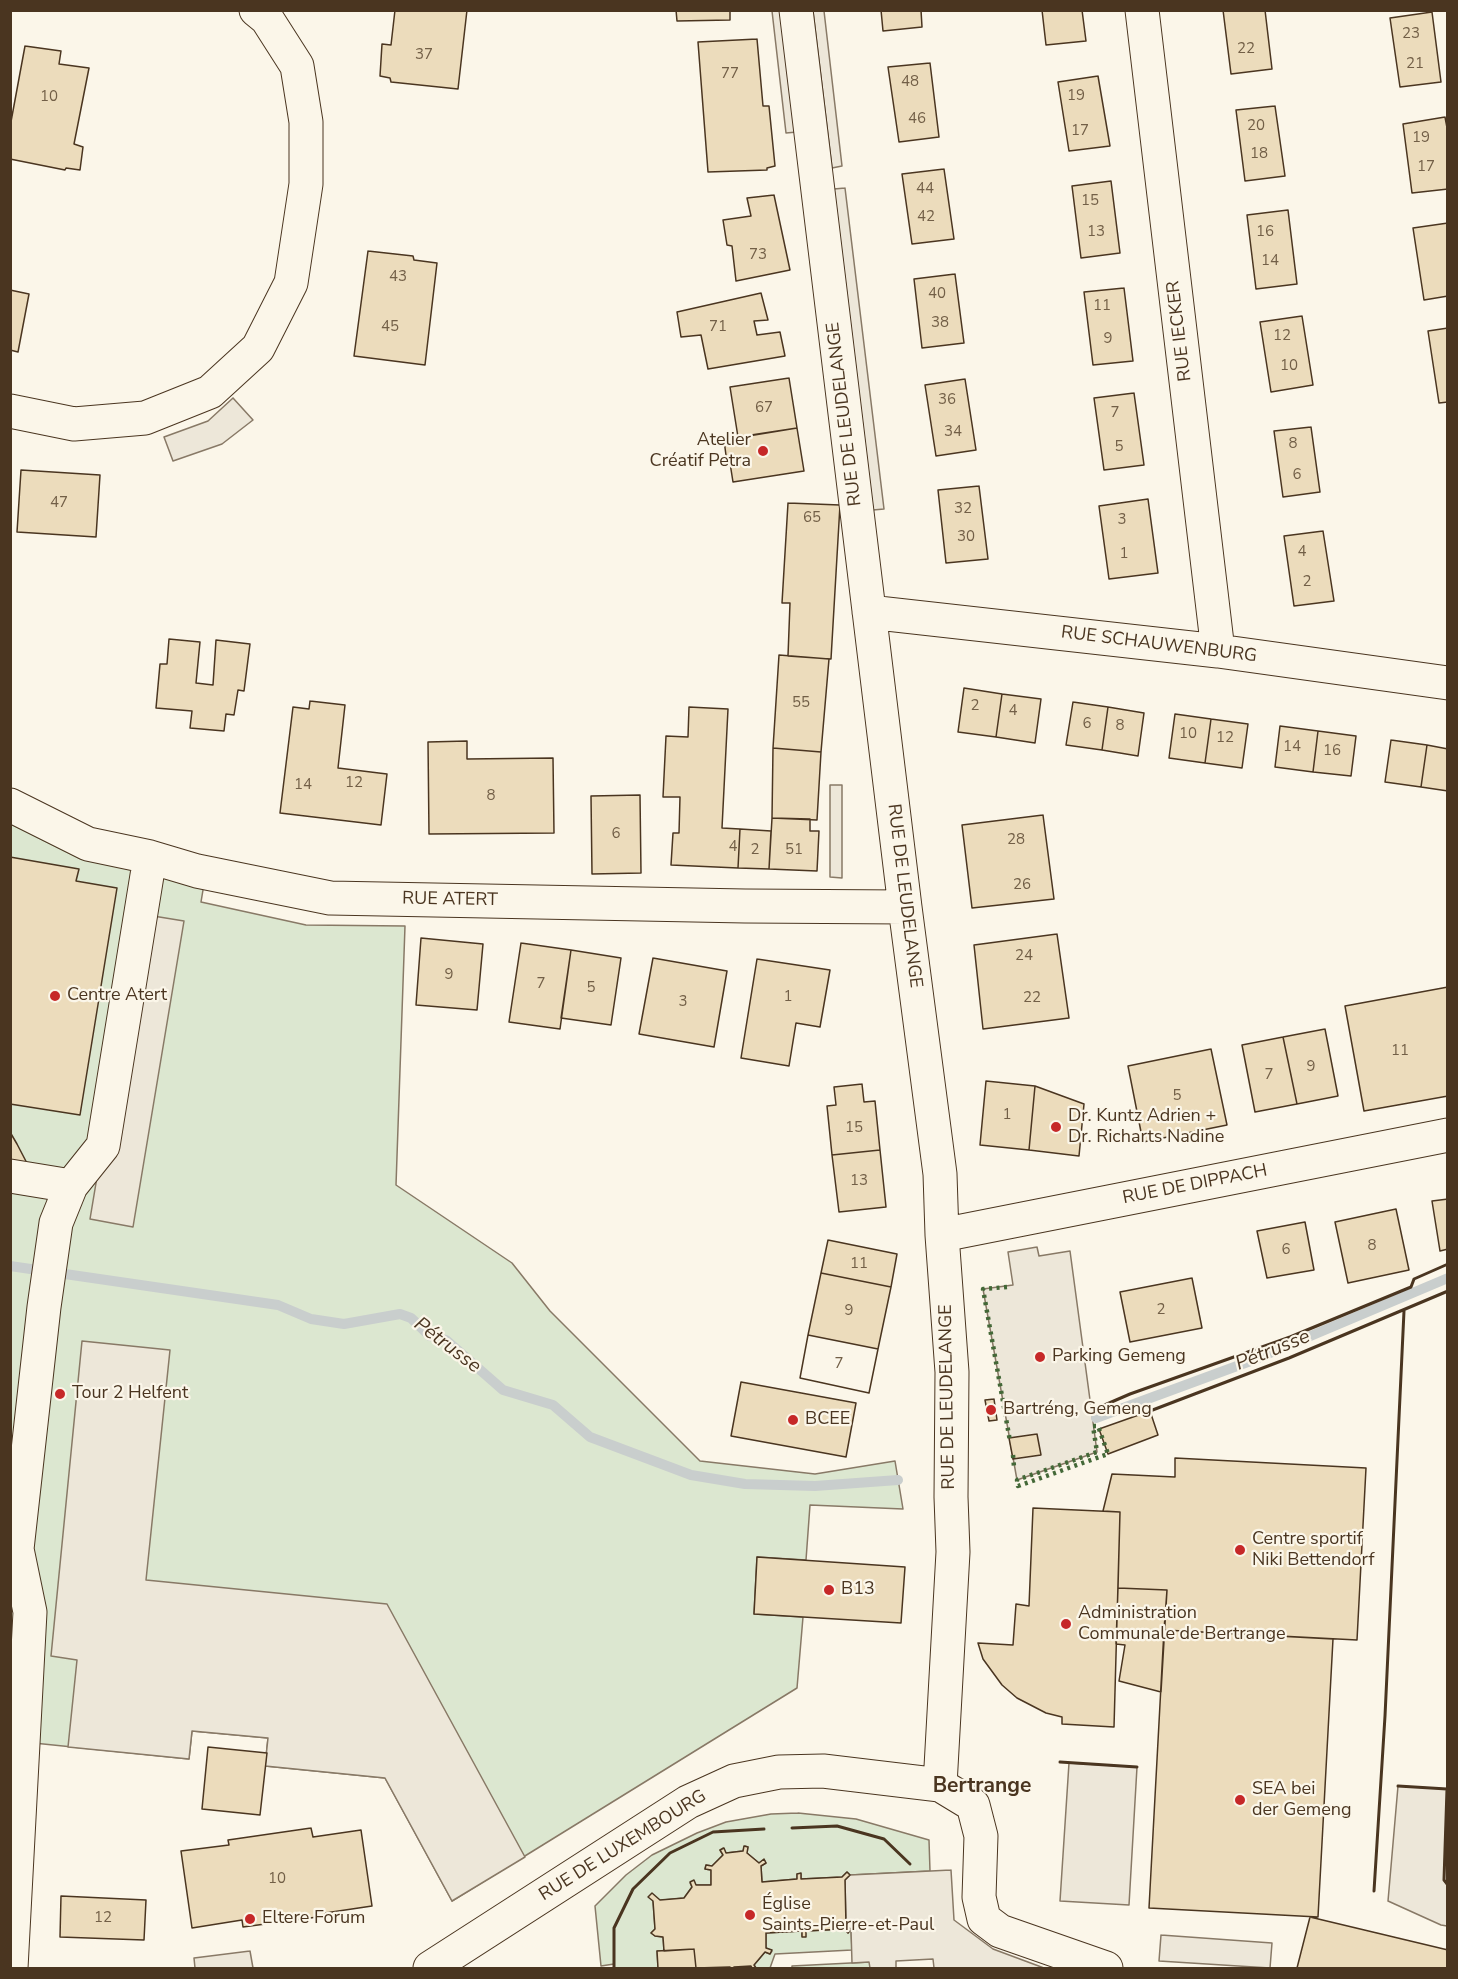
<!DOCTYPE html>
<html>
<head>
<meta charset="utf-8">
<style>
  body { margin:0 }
  #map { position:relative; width:1458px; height:1979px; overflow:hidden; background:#fbf6e9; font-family:"Nunito Sans",sans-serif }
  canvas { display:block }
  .frame { position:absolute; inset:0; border:12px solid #4a3520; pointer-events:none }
</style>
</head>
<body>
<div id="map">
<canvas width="1458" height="1979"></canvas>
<div class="frame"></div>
</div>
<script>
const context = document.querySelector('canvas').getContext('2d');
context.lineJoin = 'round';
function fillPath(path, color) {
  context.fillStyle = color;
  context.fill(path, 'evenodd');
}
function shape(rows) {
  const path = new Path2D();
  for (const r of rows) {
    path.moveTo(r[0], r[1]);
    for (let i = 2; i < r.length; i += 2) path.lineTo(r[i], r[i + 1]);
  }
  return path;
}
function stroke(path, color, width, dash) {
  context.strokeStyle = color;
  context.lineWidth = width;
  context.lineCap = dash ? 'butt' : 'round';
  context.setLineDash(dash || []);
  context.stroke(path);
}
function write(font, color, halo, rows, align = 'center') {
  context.font = font + ' "Nunito Sans",sans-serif';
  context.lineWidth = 4.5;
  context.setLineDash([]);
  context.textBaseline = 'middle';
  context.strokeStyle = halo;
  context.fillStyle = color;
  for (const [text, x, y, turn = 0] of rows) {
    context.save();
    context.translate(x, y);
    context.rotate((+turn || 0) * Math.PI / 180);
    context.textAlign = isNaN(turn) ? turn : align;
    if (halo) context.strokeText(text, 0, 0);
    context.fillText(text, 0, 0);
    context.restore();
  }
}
const green = shape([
  [10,805,206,872,201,902,306,925,405,926,396,1185,512,1263,550,1311,700,1461,815,1474,895,1461,903,1509,810,1505,806,1560,757,1557,754,1614,803,1617,797,1688,452,1901,385,1778,265,1766,268,1738,192,1731,189,1759,24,1742,11,1968,10,805],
  [798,1813,856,1819,929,1840,930,1871,850,1875,847,1872,842,1877,801,1879,801,1874,797,1874,797,1879,762,1882,761,1866,766,1863,764,1860,759,1863,747,1853,748,1847,745,1846,743,1851,726,1853,723,1848,720,1850,723,1855,712,1866,706,1865,705,1869,711,1870,711,1885,696,1885,693,1881,690,1883,692,1887,684,1898,653,1901,655,1929,651,1933,655,1936,663,1937,664,1951,657,1951,658,1968,614,1968,614,1964,601,1966,595,1906,626,1875,652,1855,697,1833,726,1822,771,1814,798,1813],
  [844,1929,848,1933,851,1929,852,1950,775,1954,770,1968,756,1968,754,1965,765,1952,770,1954,772,1951,766,1948,766,1933,802,1931,802,1936,806,1931,844,1929],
  [870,1962,870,1968,792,1968,792,1966,870,1962]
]);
fillPath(green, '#dce7d0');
stroke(green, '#887966', 1.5);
const parking = shape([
  [772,11,782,11,797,132,786,133,772,11],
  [813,11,824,11,842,166,832,168,813,11],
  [845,188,884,509,873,510,834,189,845,188],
  [233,398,253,420,222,444,173,461,164,437,208,421,233,398],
  [830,785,842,785,842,878,830,877,830,785],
  [141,914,184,921,133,1227,90,1219,141,914],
  [1037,1247,1039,1256,1070,1251,1097,1452,1017,1480,983,1289,1013,1285,1008,1252,1037,1247],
  [82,1341,170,1350,146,1580,387,1604,525,1857,452,1901,385,1778,265,1766,268,1738,192,1731,189,1759,68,1747,77,1660,51,1656,82,1341],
  [1069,1763,1137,1767,1129,1905,1060,1901,1069,1763],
  [1398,1786,1447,1789,1444,1880,1447,1885,1447,1926,1441,1925,1388,1901,1398,1786],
  [951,1870,954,1920,993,1949,1044,1968,934,1968,933,1959,896,1961,896,1968,870,1968,869,1962,852,1963,851,1930,846,1926,845,1880,850,1875,951,1870],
  [1161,1935,1272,1943,1270,1968,1159,1961,1161,1935],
  [250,1951,253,1968,195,1968,194,1958,250,1951]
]);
fillPath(parking, '#ede7d9');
stroke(parking, '#887966', 1.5);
stroke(shape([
  [10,1266,278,1305,311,1319,344,1324,400,1314,411,1318,430,1336,446,1340,503,1390,553,1405,590,1437,691,1475,745,1484,815,1486,898,1480],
  [1096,1418,1256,1359,1448,1278]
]), '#c9cecd', 10);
const building = shape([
  [395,10,467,10,458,89,391,82,390,78,380,76,382,44,391,45,395,10],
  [676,10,730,10,730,20,677,21,676,10],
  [881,10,921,10,922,27,883,31,881,10],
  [1042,10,1082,10,1086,41,1046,45,1042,10],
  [1223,10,1265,10,1272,69,1231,74,1223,10],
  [1432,12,1441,82,1400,87,1390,18,1432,12],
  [757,39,763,106,769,106,775,166,767,168,767,170,708,172,698,42,757,39],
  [25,46,61,51,59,64,89,68,74,144,83,147,80,170,66,168,65,170,10,159,10,127,25,46],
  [930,63,939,137,899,142,888,67,930,63],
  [1098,76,1110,146,1069,151,1058,82,1098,76],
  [1275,106,1285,176,1245,181,1236,110,1275,106],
  [1445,117,1448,133,1448,189,1412,193,1403,124,1445,117],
  [944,169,954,239,912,244,902,174,944,169],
  [1111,181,1120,253,1081,258,1072,186,1111,181],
  [774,195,790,270,736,281,732,246,727,245,723,220,751,216,747,198,774,195],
  [1288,210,1297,284,1256,289,1247,215,1288,210],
  [1448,223,1448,296,1424,300,1413,228,1448,223],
  [368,251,413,256,414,260,437,263,425,365,354,356,368,251],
  [955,274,964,343,922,348,914,279,955,274],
  [1124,288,1133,361,1093,365,1084,292,1124,288],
  [10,290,29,294,18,352,10,350,10,290],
  [761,293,768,320,754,321,757,335,780,332,785,356,708,369,701,335,681,337,677,312,761,293],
  [1302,316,1313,385,1271,392,1260,322,1302,316],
  [1448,328,1448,402,1439,403,1428,331,1448,328],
  [789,378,797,428,738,437,730,387,789,378],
  [965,379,976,450,936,456,925,385,965,379],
  [1134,393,1144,465,1104,470,1094,398,1134,393],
  [1311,427,1320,492,1283,497,1274,431,1311,427],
  [797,428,804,471,733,482,730,463,727,463,724,440,797,428],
  [21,470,100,475,96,537,17,532,21,470],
  [979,486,988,559,946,563,938,490,979,486],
  [1148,499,1158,573,1109,579,1099,506,1148,499],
  [788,503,840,505,831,659,788,656,790,603,782,603,788,503],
  [1323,531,1334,601,1294,606,1284,536,1323,531],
  [169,639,200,642,196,683,213,685,216,640,250,644,244,691,238,690,234,715,226,714,224,731,190,728,192,711,156,708,160,664,167,664,169,639],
  [779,655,829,659,821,752,773,748,779,655],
  [964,688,1002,694,996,737,958,732,964,688],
  [1002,694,1041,699,1035,743,996,737,1002,694],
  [310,701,345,705,338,768,387,774,381,825,280,813,293,707,309,709,310,701],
  [1073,702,1108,707,1102,750,1066,745,1073,702],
  [689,707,728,709,722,828,740,829,738,868,671,865,673,833,679,833,680,797,663,797,666,736,688,737,689,707],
  [1108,707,1144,713,1138,756,1102,750,1108,707],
  [1175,714,1211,719,1205,763,1169,758,1175,714],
  [1211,719,1248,724,1242,768,1205,763,1211,719],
  [1280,726,1318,731,1313,772,1275,767,1280,726],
  [1318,731,1356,736,1351,776,1313,772,1318,731],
  [1391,740,1427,745,1421,787,1385,782,1391,740],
  [467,741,467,759,553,758,554,833,429,834,428,742,467,741],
  [1427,745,1448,749,1448,791,1421,787,1427,745],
  [773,748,821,752,817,820,772,818,773,748],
  [640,795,641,873,592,874,591,796,640,795],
  [1043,815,1054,899,972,908,962,825,1043,815],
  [772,818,810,819,810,831,819,831,817,871,769,869,772,818],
  [740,829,771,831,769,869,738,868,740,829],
  [10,857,79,869,76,881,117,888,80,1115,10,1104,10,857],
  [1057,934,1069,1018,983,1029,974,945,1057,934],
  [421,938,483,944,477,1010,416,1005,421,938],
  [521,943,571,950,560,1029,509,1022,521,943],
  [571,950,621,958,611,1025,561,1018,571,950],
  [653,958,727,971,714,1047,639,1034,653,958],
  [757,959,830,970,820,1027,796,1023,789,1066,741,1058,757,959],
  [1448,987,1448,1096,1364,1111,1345,1006,1448,987],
  [1325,1029,1338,1096,1297,1104,1283,1037,1325,1029],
  [1283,1037,1297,1104,1255,1112,1242,1045,1283,1037],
  [1211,1049,1227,1125,1143,1142,1128,1066,1211,1049],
  [986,1081,1035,1086,1029,1150,980,1145,986,1081],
  [862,1084,864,1102,875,1101,880,1150,832,1155,827,1106,836,1105,834,1087,862,1084],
  [1035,1086,1084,1104,1079,1156,1029,1150,1035,1086],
  [10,1132,17,1144,30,1169,10,1166,10,1132],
  [880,1150,886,1207,839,1212,832,1155,880,1150],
  [1448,1199,1448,1249,1440,1251,1432,1201,1448,1199],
  [1396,1209,1409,1270,1348,1283,1335,1222,1396,1209],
  [1305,1222,1314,1270,1267,1278,1257,1231,1305,1222],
  [828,1240,897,1254,891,1287,821,1273,828,1240],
  [821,1273,891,1287,878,1349,808,1335,821,1273],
  [1192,1278,1202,1328,1130,1342,1120,1292,1192,1278],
  [808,1335,878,1349,869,1393,800,1378,808,1335],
  [808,1335,878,1349,869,1393,800,1378,808,1335],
  [741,1382,856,1403,846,1457,731,1436,741,1382],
  [994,1399,997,1420,989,1421,985,1400,994,1399],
  [1150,1411,1158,1435,1108,1454,1099,1429,1150,1411],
  [1037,1434,1041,1455,1013,1459,1009,1438,1037,1434],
  [1175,1458,1366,1468,1357,1640,1164,1630,1167,1590,1118,1588,1120,1512,1103,1511,1112,1474,1175,1477,1175,1458],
  [1033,1508,1120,1512,1114,1727,1062,1724,1062,1717,1046,1713,1017,1698,1002,1685,983,1659,978,1643,1013,1645,1016,1604,1029,1606,1033,1508],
  [757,1557,905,1567,901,1623,754,1614,757,1557],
  [1118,1588,1167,1590,1161,1692,1119,1681,1125,1645,1116,1644,1118,1588],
  [1164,1630,1333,1639,1318,1917,1149,1908,1164,1630],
  [208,1747,267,1753,260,1815,202,1809,208,1747],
  [311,1828,313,1837,361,1830,372,1906,325,1913,325,1916,243,1927,242,1920,192,1928,181,1851,229,1845,228,1840,311,1828],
  [744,1846,748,1847,747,1853,759,1863,764,1859,766,1863,761,1866,762,1882,797,1879,797,1874,801,1873,801,1879,842,1877,847,1872,850,1875,845,1880,846,1926,851,1929,848,1933,844,1929,806,1931,806,1937,802,1937,802,1931,766,1933,766,1948,772,1950,770,1954,765,1952,754,1965,756,1968,752,1968,751,1966,734,1967,733,1968,729,1968,730,1967,696,1968,694,1949,664,1951,663,1937,655,1936,651,1933,655,1929,653,1901,648,1897,652,1893,660,1900,684,1898,692,1887,690,1882,694,1880,696,1885,711,1885,711,1870,705,1869,706,1865,712,1866,723,1855,720,1850,724,1848,726,1853,743,1851,744,1846],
  [61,1896,146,1900,144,1940,60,1937,61,1896],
  [1310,1917,1448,1950,1448,1968,1297,1968,1310,1917],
  [694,1949,696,1968,658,1968,657,1951,694,1949]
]);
fillPath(building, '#ecdcbc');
stroke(building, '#4a3520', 1.5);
const minor = shape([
  [796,10,905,907,940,1174,942,1235,952,1372,951,1497,953,1552,940,1785],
  [1142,10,1218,651],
  [10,411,74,424,145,418,210,392,258,348,291,283,306,184,306,122,297,66,267,19,256,10],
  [869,612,1218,651,1448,683],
  [10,805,88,844,150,857,197,871,330,898,745,906,905,907],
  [10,1176,71,1186],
  [942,1235,1448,1135],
  [11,1968,30,1612,17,1549,44,1307,56,1223,71,1186,103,1146,150,857],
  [430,1968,688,1802,734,1781,779,1772,823,1771,940,1785,973,1805,981,1836,979,1897,984,1919,1000,1931,1106,1968]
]);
stroke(minor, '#4a3520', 35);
stroke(minor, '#fbf6e9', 33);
stroke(shape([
  [1007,1287,983,1289,1010,1441],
  [1093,1426,1098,1426,1108,1454,1018,1486,1017,1480,1097,1452,1093,1426],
  [1013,1455,1014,1467]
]), '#436837', 4.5, [3, 4.5]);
stroke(shape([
  [1093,1410,1130,1394,1290,1337,1411,1287,1414,1279,1448,1264],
  [1150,1411,1289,1358,1448,1291],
  [1060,1762,1137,1767],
  [1398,1786,1447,1789,1444,1880,1448,1885],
  [792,1828,837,1826,884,1839,910,1864],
  [1374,1891,1385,1716,1404,1311],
  [614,1968,614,1928,633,1889,670,1853,713,1832,764,1829]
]), '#4a3520', 3);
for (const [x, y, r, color] of [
  [763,451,6,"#c62828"],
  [55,996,6,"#c62828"],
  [1056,1127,6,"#c62828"],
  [1040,1357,6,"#c62828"],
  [60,1394,6,"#c62828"],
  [991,1410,6,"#c62828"],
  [793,1420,6,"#c62828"],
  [1240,1550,6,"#c62828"],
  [829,1590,6,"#c62828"],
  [1066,1624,6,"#c62828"],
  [1240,1800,6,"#c62828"],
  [750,1915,6,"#c62828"],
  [250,1919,6,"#c62828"]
]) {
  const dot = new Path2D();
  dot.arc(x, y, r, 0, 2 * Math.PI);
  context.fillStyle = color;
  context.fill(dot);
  stroke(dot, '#fbf6e9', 2);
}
write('15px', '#725f47', null, [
  ["23",1411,34],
  ["22",1246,49],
  ["37",424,55],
  ["21",1415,64],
  ["77",730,74],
  ["48",910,82],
  ["19",1076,96],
  ["10",49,97],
  ["46",917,119],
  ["20",1256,126],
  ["17",1080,131],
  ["19",1421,138],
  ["18",1259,154],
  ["17",1426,167],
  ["44",925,189],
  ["15",1090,201],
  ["42",926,217],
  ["13",1096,232],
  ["16",1265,232],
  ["73",758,255],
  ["14",1270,261],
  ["43",398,277],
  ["40",937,294],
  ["11",1102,306],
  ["38",940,323],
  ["45",390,327],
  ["71",718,327],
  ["12",1282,336],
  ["9",1108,339],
  ["10",1289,366],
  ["36",947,400],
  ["67",764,408],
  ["7",1115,413],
  ["34",953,432],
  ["8",1293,444],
  ["5",1119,447],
  ["6",1297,475],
  ["47",59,503],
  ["32",963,509],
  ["65",812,518],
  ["3",1122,520],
  ["30",966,537],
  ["4",1302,552],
  ["1",1124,554],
  ["2",1307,582],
  ["55",801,703],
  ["2",975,706],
  ["4",1013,711],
  ["6",1087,724],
  ["8",1120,726],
  ["10",1188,734],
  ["12",1225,738],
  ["14",1292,747],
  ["16",1332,751],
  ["12",354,783],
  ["14",303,785],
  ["8",491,796],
  ["6",616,834],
  ["28",1016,840],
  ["4",733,847],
  ["2",755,850],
  ["51",794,850],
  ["26",1022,885],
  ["24",1024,956],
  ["9",449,975],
  ["7",541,984],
  ["5",591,988],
  ["1",788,997],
  ["22",1032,998],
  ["3",683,1002],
  ["11",1400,1051],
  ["9",1311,1067],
  ["7",1269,1075],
  ["5",1177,1096],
  ["1",1007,1115],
  ["15",854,1128],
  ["13",859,1181],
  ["8",1372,1246],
  ["6",1286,1250],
  ["11",859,1264],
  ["2",1161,1310],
  ["9",849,1311],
  ["7",839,1364],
  ["10",277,1879],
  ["12",103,1918]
]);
write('18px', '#4a3520', '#fbf6e9', [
  ["RUE IECKER",1180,331,-97],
  ["RUE DE LEUDELANGE",845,414,-97],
  ["RUE SCHAUWENBURG",1159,645,7],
  ["RUE DE LEUDELANGE",904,896,83],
  ["RUE ATERT",450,900,1],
  ["RUE DE DIPPACH",1195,1185,-11],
  ["RUE DE LEUDELANGE",948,1397,-91],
  ["RUE DE LUXEMBOURG",623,1846,-32]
]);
write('18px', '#4a3520', '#fbf6e9', [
  ["Atelier",751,441,"right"],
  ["Créatif Petra",751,462,"right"],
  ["Centre Atert",67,996],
  ["Dr. Kuntz Adrien +",1068,1117],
  ["Dr. Richarts Nadine",1068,1138],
  ["Parking Gemeng",1052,1357],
  ["Tour 2 Helfent",72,1394],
  ["Bartréng, Gemeng",1003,1410],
  ["BCEE",805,1420],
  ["Centre sportif",1252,1540],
  ["Niki Bettendorf",1252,1561],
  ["B13",841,1590],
  ["Administration",1078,1614],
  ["Communale de Bertrange",1078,1635],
  ["SEA bei",1252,1790],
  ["der Gemeng",1252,1811],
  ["Église",762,1905],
  ["Saints-Pierre-et-Paul",762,1926],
  ["Eltere Forum",262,1919]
], 'left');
write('italic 20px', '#4a3520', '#fbf6e9', [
  ["Pétrusse",447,1346,37],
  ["Pétrusse",1273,1351,-22]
]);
write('bold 21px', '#4a3520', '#fbf6e9', [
  ["Bertrange",982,1787]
]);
</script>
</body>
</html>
